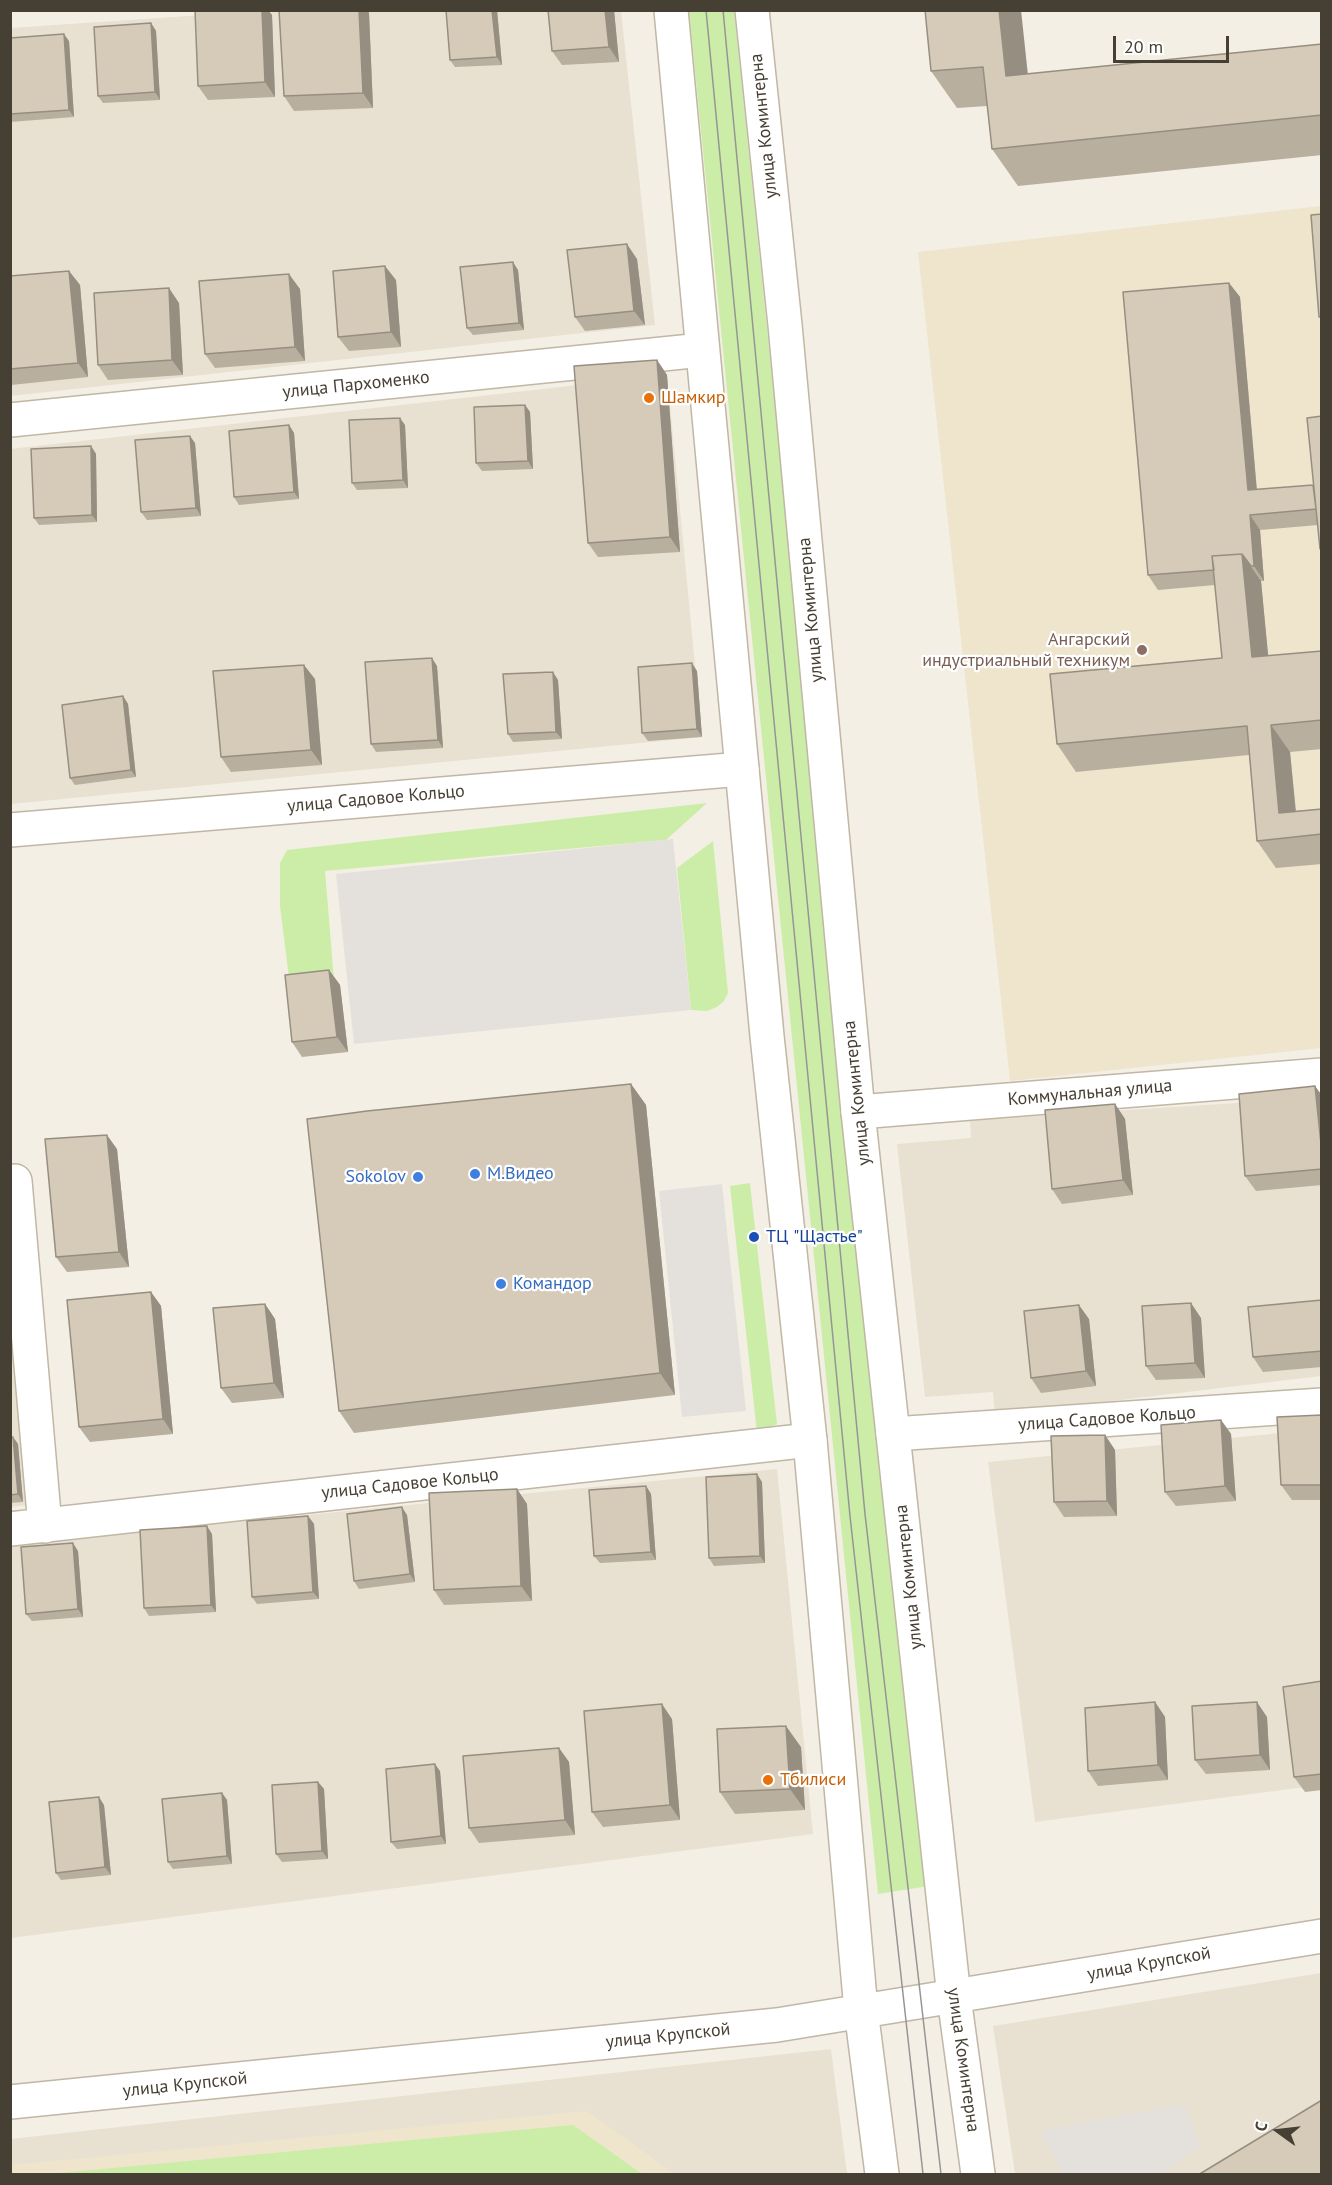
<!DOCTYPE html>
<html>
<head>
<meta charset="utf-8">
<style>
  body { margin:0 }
  #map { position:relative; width:1332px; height:2185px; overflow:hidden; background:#f4efe4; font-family:"PT Sans",sans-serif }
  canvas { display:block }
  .frame { position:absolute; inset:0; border:12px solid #463f33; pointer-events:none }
  .north { position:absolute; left:1248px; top:2101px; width:60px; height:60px; -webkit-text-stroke:4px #fff; paint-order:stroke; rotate:285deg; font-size:16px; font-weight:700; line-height:24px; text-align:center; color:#463f33 }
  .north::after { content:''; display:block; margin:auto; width:21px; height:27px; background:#463f33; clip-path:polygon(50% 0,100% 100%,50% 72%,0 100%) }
  .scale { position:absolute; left:1113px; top:36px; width:116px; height:27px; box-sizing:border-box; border:3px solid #463f33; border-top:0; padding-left:8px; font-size:18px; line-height:21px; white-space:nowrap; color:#463f33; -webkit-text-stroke:4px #fff; paint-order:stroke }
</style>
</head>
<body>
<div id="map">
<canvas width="1332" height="2185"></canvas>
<div class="frame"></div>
<div class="north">С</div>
<div class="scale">20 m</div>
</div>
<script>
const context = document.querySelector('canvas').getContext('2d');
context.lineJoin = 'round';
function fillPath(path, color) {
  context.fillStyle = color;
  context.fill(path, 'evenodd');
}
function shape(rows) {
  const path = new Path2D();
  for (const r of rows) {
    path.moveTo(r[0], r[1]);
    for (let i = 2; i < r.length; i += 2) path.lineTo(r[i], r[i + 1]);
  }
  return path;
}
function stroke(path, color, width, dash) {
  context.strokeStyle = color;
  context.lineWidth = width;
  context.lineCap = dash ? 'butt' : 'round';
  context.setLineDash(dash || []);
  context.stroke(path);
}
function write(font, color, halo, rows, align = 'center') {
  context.font = font + ' "PT Sans",sans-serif';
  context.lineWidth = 4.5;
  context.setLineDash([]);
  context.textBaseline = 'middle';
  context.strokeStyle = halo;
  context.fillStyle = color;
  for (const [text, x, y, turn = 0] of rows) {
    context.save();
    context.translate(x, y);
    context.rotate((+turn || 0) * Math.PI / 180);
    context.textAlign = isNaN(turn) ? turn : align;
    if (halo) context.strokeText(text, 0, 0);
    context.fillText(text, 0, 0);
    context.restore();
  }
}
fillPath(shape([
  [277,10,621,11,655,325,11,396,10,28],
  [667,375,702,737,11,804,10,449],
  [1316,1098,1322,1170,1321,1376,995,1415,993,1392,925,1397,897,1144,971,1138,970,1120],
  [10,1308,28,1505,11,1507,10,1507],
  [1321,1429,1321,1785,1035,1822,988,1462],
  [777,1469,813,1834,11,1938,10,1544],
  [1321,1973,1321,2174,1015,2174,993,2026],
  [831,2049,847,2174,11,2174,10,2139]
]), '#e8e1d1');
fillPath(shape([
  [1321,206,1321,1048,1010,1081,918,252],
  [587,2111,675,2174,11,2174,11,2165]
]), '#eee5cc');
fillPath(shape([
  [689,11,734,11,929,1886,878,1894],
  [707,803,666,840,325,871,334,980,290,986,280,906,280,863,287,850],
  [713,841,728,993,724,1001,717,1007,707,1011,691,1010,677,868],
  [750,1183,777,1424,757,1433,730,1186],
  [573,2125,642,2174,48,2174]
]), '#cceda8');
fillPath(shape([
  [673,839,691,1010,354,1044,336,874],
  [722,1184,746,1411,682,1417,659,1191],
  [1184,2104,1201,2146,1160,2174,1063,2174,1039,2131]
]), '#e4e1dd');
const minor = shape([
  [10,420,702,350],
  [10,830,742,769],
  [858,1112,1322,1075],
  [15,1181,45,1526],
  [893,1434,1322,1405],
  [10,1529,810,1440],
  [10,2102,777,2025,1322,1936]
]);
const tertiary = shape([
  [671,10,767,1036,810,1440,861,2010,882,2174],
  [752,10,785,325,858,1112,954,1997,978,2174]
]);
stroke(minor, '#c0b7a5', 36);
stroke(tertiary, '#c0b7a5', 36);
stroke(minor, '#fff', 33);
stroke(tertiary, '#fff', 33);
stroke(shape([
  [706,10,850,1516,923,2174],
  [723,10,865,1514,941,2174]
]), '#959595', 1.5);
fillPath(shape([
  [195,10,268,10,272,15,275,97,208,100,198,86],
  [279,10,367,10,369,13,373,108,294,111,284,96],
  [446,10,497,10,502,65,455,67,450,60],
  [614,10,619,62,562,65,552,51],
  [925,10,1028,74,1322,44,1322,155,1018,186,992,149,987,106,957,108,931,71],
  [151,23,156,31,160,100,103,103,98,96],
  [10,38,69,41,74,117,10,122],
  [637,259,645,325,585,331,575,317],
  [518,270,524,330,473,335,467,328],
  [69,271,80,285,88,377,11,385,10,276],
  [396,280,401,347,349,351,338,337],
  [1229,283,1240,297,1257,490,1313,485,1322,416,1322,551,1320,549,1318,525,1260,530,1264,581,1261,581,1268,656,1322,651,1322,749,1290,752,1296,811,1322,809,1322,864,1276,868,1257,841,1249,755,1076,772,1057,744,1222,658,1215,585,1158,590,1148,575],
  [300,289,305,361,215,368,205,354],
  [179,303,183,375,108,380,98,365],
  [657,360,667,375,680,552,598,557,588,543],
  [525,405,530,412,533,469,482,471,476,463],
  [289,425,294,433,299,499,239,505,234,497],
  [405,425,408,488,357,490,352,483],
  [195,443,201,516,147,520,141,512],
  [91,446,96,454,97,522,39,525,34,518],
  [437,666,443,748,376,752,371,744],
  [697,671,702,737,648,741,642,733],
  [315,679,322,765,231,772,221,757],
  [558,680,562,739,513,742,508,734],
  [123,696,128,704,136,777,75,785,70,778],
  [329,970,340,985,348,1052,302,1057,292,1042],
  [631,1084,646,1105,675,1395,354,1433,339,1411],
  [1315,1086,1322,1096,1322,1185,1256,1191,1245,1176],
  [1115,1104,1125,1119,1133,1195,1062,1204,1052,1189],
  [117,1149,129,1267,67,1272,56,1257],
  [151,1292,161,1306,173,1434,90,1442,79,1427],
  [1322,1300,1322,1367,1263,1372,1253,1357],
  [265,1304,275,1319,284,1398,232,1403,221,1388],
  [1201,1318,1205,1378,1156,1380,1146,1366],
  [1089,1319,1096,1386,1041,1393,1031,1378],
  [1322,1415,1322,1500,1292,1500,1281,1485],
  [1221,1420,1231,1434,1236,1501,1176,1506,1165,1492],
  [1105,1435,1115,1450,1117,1516,1064,1517,1054,1502],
  [10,1437,13,1437,18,1444,23,1502,10,1503],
  [762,1482,765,1563,714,1566,709,1558],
  [646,1486,651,1494,656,1560,600,1563,594,1556],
  [517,1489,527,1504,532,1601,444,1605,434,1590],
  [407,1515,415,1582,359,1589,354,1581],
  [308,1516,314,1524,319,1599,257,1604,252,1597],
  [212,1534,216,1612,149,1616,144,1608],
  [78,1551,83,1617,32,1621,26,1614],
  [1322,1681,1322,1790,1305,1792,1294,1777],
  [1155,1702,1165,1717,1168,1780,1098,1786,1088,1771],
  [1267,1717,1270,1770,1206,1774,1195,1760],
  [672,1719,680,1820,603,1827,592,1812],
  [801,1747,805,1810,735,1814,720,1792],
  [559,1748,569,1762,575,1835,479,1843,469,1828],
  [440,1771,446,1844,397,1849,391,1842],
  [318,1782,324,1789,328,1859,282,1862,276,1854],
  [222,1793,227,1800,232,1864,173,1869,168,1862],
  [104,1805,111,1875,61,1880,56,1873]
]), '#b8af9e');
fillPath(shape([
  [262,10,268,10,272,15,275,97,265,82],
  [359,10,367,10,369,13,373,108,363,93],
  [492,10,497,10,502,65,497,57],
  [605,10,614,10,619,62,609,47],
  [999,10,1021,10,1032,113,1006,76],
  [151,23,156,31,160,100,155,92],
  [64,34,69,41,74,117,69,110],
  [627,244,637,259,645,325,634,311],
  [513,262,518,270,524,330,519,323],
  [385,266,396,280,401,347,391,332],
  [69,271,80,285,88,377,78,363],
  [289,274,300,289,305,361,295,347],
  [1229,283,1240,297,1258,505,1248,490],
  [169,288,179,303,183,375,172,360],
  [657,360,667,375,680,552,670,537],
  [525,405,530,412,533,469,528,461],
  [400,418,405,425,408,488,403,480],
  [289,425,294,433,299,499,294,492],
  [190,436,195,443,201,516,196,508],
  [91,446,96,454,97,522,92,515],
  [1250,515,1260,530,1264,581,1254,566],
  [1242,554,1261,581,1271,685,1252,657],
  [432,658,437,666,443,748,438,740],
  [692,663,697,671,702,737,697,729],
  [304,665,315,679,322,765,311,750],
  [553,672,558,680,562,739,556,732],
  [123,696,128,704,136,777,131,770],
  [1271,725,1290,752,1298,837,1279,813],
  [329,970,340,985,348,1052,337,1037],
  [631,1084,646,1105,675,1395,660,1373],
  [1315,1086,1322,1096,1322,1154],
  [1115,1104,1125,1119,1133,1195,1123,1180],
  [107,1135,117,1149,129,1267,119,1252],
  [151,1292,161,1306,173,1434,163,1419],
  [1191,1303,1201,1318,1205,1378,1195,1363],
  [265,1304,275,1319,284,1398,274,1383],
  [1079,1305,1089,1319,1096,1386,1086,1371],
  [1221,1420,1231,1434,1236,1501,1225,1486],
  [1105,1435,1115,1450,1117,1516,1107,1501],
  [13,1437,18,1444,23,1502,18,1494],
  [757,1474,762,1482,765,1563,760,1556],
  [646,1486,651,1494,656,1560,651,1552],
  [517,1489,527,1504,532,1601,521,1586],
  [402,1507,407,1515,415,1582,410,1574],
  [308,1516,314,1524,319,1599,313,1592],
  [207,1526,212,1534,216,1612,211,1605],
  [73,1543,78,1551,83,1617,78,1609],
  [1155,1702,1165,1717,1168,1780,1158,1765],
  [1257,1702,1267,1717,1270,1770,1260,1755],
  [662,1704,672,1719,680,1820,670,1805],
  [786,1726,801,1747,805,1810,790,1789],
  [559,1748,569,1762,575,1835,565,1820],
  [435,1764,440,1771,446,1844,441,1836],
  [318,1782,324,1789,328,1859,322,1851],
  [222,1793,227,1800,232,1864,227,1856],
  [99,1797,104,1805,111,1875,105,1867]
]), '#968e81');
const building = shape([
  [195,10,262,10,265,82,198,86,195,10],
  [279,10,359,10,363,93,284,96,279,10],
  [446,10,492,10,497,57,450,60,446,10],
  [548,10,605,10,609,47,552,51,548,10],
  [925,10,999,10,1006,76,1322,44,1322,115,992,149,983,67,931,71,925,10],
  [151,23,155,92,98,96,94,27,151,23],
  [64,34,69,110,10,114,10,38,64,34],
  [1322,214,1322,317,1319,317,1311,215,1322,214],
  [627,244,634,311,575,317,567,250,627,244],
  [513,262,519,323,467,328,460,267,513,262],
  [385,266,391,332,338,337,333,271,385,266],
  [69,271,78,363,10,369,10,276,69,271],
  [289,274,295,347,205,354,199,281,289,274],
  [1229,283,1248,490,1313,485,1316,509,1250,515,1254,566,1251,566,1242,554,1212,556,1214,570,1148,575,1123,292,1229,283],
  [169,288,172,360,98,365,94,293,169,288],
  [657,360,670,537,588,543,574,366,657,360],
  [525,405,528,461,476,463,474,407,525,405],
  [1322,416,1322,548,1320,549,1307,418,1322,416],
  [400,418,403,480,352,483,349,420,400,418],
  [289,425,294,492,234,497,229,431,289,425],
  [190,436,196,508,141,512,135,440,190,436],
  [91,446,92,515,34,518,31,449,91,446],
  [1242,554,1252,657,1322,651,1322,720,1271,725,1279,813,1322,809,1322,834,1257,841,1247,726,1057,744,1050,674,1222,658,1212,556,1242,554],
  [432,658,438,740,371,744,365,662,432,658],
  [692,663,697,729,642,733,638,667,692,663],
  [304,665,311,750,221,757,213,671,304,665],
  [553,672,556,732,508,734,503,674,553,672],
  [123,696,131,770,70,778,62,705,123,696],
  [329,970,337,1037,292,1042,285,975,329,970],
  [631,1084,660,1373,339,1411,307,1119,367,1111,631,1084],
  [1315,1086,1322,1154,1322,1169,1245,1176,1239,1094,1315,1086],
  [1115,1104,1123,1180,1052,1189,1045,1110,1115,1104],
  [107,1135,119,1252,56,1257,45,1139,107,1135],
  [151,1292,163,1419,79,1427,67,1300,151,1292],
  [1322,1300,1322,1351,1253,1357,1248,1307,1322,1300],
  [1191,1303,1195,1363,1146,1366,1142,1306,1191,1303],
  [265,1304,274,1383,221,1388,213,1308,265,1304],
  [1079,1305,1086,1371,1031,1378,1024,1311,1079,1305],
  [1322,1415,1322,1485,1281,1485,1277,1417,1322,1415],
  [1221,1420,1225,1486,1165,1492,1161,1425,1221,1420],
  [1105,1435,1107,1501,1054,1502,1051,1436,1105,1435],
  [10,1437,13,1437,18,1494,10,1495,10,1437],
  [757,1474,760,1556,709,1558,706,1477,757,1474],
  [646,1486,651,1552,594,1556,589,1490,646,1486],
  [517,1489,521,1586,434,1590,429,1493,517,1489],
  [402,1507,410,1574,354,1581,347,1514,402,1507],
  [308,1516,313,1592,252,1597,247,1521,308,1516],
  [207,1526,211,1605,144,1608,140,1530,207,1526],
  [73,1543,78,1609,26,1614,21,1547,73,1543],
  [1322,1681,1322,1774,1294,1777,1283,1687,1322,1681],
  [1155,1702,1158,1765,1088,1771,1085,1708,1155,1702],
  [1257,1702,1260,1755,1195,1760,1192,1706,1257,1702],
  [662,1704,670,1805,592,1812,584,1711,662,1704],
  [786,1726,790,1789,720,1792,717,1729,786,1726],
  [559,1748,565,1820,469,1828,463,1756,559,1748],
  [435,1764,441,1836,391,1842,386,1769,435,1764],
  [318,1782,322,1851,276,1854,272,1785,318,1782],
  [222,1793,227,1856,168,1862,162,1799,222,1793],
  [99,1797,105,1867,56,1873,49,1802,99,1797],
  [1322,2100,1322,2175,1198,2175,1322,2100]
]);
fillPath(building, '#d6cbb8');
stroke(building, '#968e81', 1.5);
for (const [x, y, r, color] of [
  [649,398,6,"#e8710a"],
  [1142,650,6,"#8d6e63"],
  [475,1174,6,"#3f7fe0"],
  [418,1177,6,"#3f7fe0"],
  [754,1237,6,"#1a4fb4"],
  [501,1284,6,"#3f7fe0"],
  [768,1780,6,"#e8710a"]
]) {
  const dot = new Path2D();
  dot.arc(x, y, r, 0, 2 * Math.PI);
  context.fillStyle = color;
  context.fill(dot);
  stroke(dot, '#fff', 2);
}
write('18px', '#463f33', '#fff', [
  ["улица Коминтерна",764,126,-96],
  ["улица Пархоменко",356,385,-6],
  ["улица Коминтерна",811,610,-95],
  ["улица Садовое Кольцо",376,799,-5],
  ["улица Коминтерна",857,1093,-96],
  ["Коммунальная улица",1090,1093,-5],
  ["улица Садовое Кольцо",1107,1419,-4],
  ["улица Садовое Кольцо",410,1484,-6],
  ["улица Коминтерна",909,1577,-96],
  ["улица Крупской",1149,1964,-10],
  ["улица Крупской",668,2036,-6],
  ["улица Коминтерна",963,2060,82],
  ["улица Крупской",185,2085,-6]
]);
write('18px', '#c56008', '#fff', [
  ["Шамкир",661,398],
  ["Тбилиси",780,1780]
], 'left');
write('18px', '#785e54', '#fff', [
  ["Ангарский",1130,640],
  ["индустриальный техникум",1130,661]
], 'right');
write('18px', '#366cbe', '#fff', [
  ["М.Видео",487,1174],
  ["Sokolov",406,1177,"right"],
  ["Командор",513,1284]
], 'left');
write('18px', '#164399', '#fff', [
  ["ТЦ \"Щастье\"",766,1237]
], 'left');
</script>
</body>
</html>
